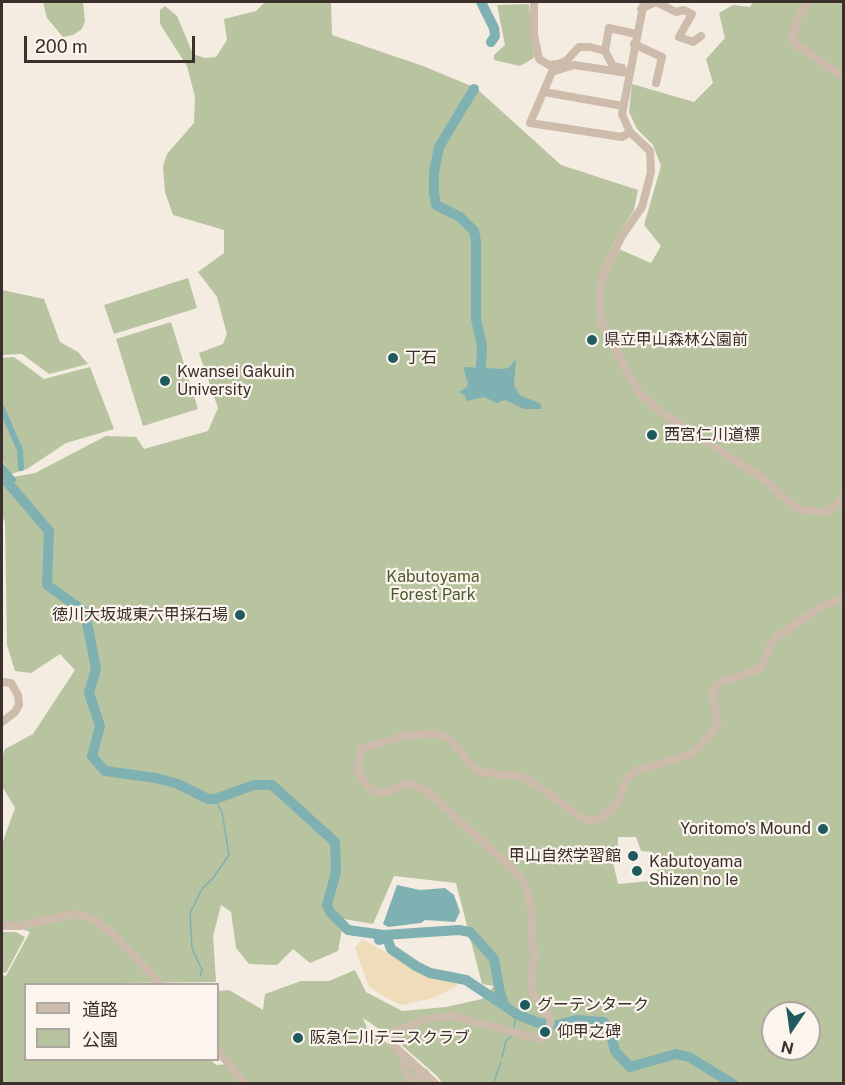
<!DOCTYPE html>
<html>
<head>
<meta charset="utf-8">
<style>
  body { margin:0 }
  #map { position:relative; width:845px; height:1085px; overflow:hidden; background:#f4ebe1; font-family:"Public Sans","Noto Sans JP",sans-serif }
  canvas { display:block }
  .frame { position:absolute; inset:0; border:3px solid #3b302b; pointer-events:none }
  .legend { position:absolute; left:24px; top:983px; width:195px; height:78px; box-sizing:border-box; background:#fbf5ee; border:2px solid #aea6a0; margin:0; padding:8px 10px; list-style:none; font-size:18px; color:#3b302b }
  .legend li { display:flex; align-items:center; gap:12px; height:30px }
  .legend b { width:30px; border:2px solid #aea6a0 }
  .north { position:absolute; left:761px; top:1001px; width:60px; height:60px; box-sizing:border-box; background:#fbf5ee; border:2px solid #aea6a0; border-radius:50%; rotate:193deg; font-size:16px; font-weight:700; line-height:24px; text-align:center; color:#3b302b }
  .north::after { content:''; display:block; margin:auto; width:21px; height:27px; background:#1f5a5e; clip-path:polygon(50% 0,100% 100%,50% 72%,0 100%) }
  .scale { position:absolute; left:24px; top:36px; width:171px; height:27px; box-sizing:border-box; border:3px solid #3b302b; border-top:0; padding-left:8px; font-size:18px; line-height:21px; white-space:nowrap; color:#3b302b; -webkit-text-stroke:4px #fbf5ee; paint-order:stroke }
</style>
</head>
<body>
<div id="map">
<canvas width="845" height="1085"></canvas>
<div class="frame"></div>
<ul class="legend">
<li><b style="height:8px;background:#cdbbac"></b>道路</li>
<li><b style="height:16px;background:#b8c4a0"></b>公園</li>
</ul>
<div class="north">N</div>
<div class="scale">200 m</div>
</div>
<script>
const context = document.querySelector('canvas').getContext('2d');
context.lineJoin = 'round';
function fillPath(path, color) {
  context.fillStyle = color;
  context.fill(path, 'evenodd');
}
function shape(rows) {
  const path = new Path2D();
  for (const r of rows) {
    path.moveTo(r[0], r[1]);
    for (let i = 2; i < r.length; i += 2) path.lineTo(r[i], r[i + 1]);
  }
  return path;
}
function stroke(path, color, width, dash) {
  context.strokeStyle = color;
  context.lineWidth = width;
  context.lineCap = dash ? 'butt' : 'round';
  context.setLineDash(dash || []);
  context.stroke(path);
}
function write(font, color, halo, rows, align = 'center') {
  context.font = font + ' "Public Sans","Noto Sans JP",sans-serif';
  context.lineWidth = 4.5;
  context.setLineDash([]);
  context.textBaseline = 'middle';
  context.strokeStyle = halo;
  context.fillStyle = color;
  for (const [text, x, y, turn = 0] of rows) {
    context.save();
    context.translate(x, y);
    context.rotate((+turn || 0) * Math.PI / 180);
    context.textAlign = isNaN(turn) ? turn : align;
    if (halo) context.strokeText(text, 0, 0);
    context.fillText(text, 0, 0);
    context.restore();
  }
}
fillPath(shape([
  [43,2,83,2,85,21,82,29,73,35,63,37,47,18],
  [265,2,331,2,332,35,423,66,476,88,561,165,638,190,634,210,612,246,651,263,661,246,644,225,661,166,653,145,637,129,629,112,632,84,694,102,713,83,706,59,725,38,719,13,733,5,750,7,753,2,843,2,843,1083,442,1083,437,1076,398,1042,363,1018,369,1033,389,1044,404,1061,431,1083,2,1083,2,975,6,976,30,932,2,921,2,844,15,808,2,786,2,757,5,749,33,734,75,670,60,654,31,673,15,671,7,645,5,522,2,516,2,479,35,473,106,436,136,437,144,449,208,431,218,408,199,353,223,344,227,334,217,297,198,272,224,253,224,230,173,215,165,192,163,166,167,154,194,123,195,97,187,66,160,24,160,10,165,6,177,16,193,54,205,58,216,57,227,40,224,19,256,11],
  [618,837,636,837,641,851,653,852,660,880,618,884,613,862,614,853,618,848],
  [394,876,456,883,482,984,494,986,482,999,446,1007,402,1011,366,992,355,970,329,981,301,981,265,994,263,1010,229,990,218,991,218,1049,230,1064,216,1065,211,1060,26,1060,26,984,216,982,213,936,221,905,231,912,236,948,249,964,277,965,293,949,310,963,338,951,344,919,373,924],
  [773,1013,809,1013,809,1049,773,1049],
  [529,4,534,58,520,66,494,60,494,55,505,45,497,5],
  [188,278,197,308,114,334,104,305],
  [2,290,44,299,60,342,78,352,88,364,49,374,22,354,2,355],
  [171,322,198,409,143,426,116,339],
  [14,357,44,379,90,367,114,429,66,443,27,469,11,474,2,461,2,358],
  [2,932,16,932,25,937,6,973,2,972]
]), '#b8c4a0');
fillPath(shape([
  [362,939,416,969,455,981,457,986,433,998,402,1005,390,1000,369,987,355,948]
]), '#efdcb8');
fillPath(shape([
  [516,359,514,385,517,391,521,396,540,403,542,409,524,409,505,400,497,403,484,397,466,401,465,395,459,392,467,387,468,383,463,367,504,369,509,367],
  [397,885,420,890,445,888,454,895,460,912,455,922,425,920,421,923,388,927,383,924]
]), '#7fb0b2');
stroke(shape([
  [200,976,202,970,192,948,190,913,202,889,213,878,229,855,222,812,215,799],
  [514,1028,516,1014],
  [502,1057,506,1041,513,1035],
  [493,1084,501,1062]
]), '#7fb0b2', 1.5);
stroke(shape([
  [2,409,20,450,21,468],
  [2,467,13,480]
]), '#7fb0b2', 6);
stroke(shape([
  [481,2,494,28,495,36,491,42],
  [474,89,439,147,434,172,434,193,436,205,460,217,474,231,476,242,476,319,482,346,481,368],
  [2,476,49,531,47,585,85,612,96,669,89,693,100,726,92,756,105,771,156,778,178,784,208,799,215,799,254,785,272,785,335,842,336,872,327,905,330,912,348,930,384,935,459,930,470,932,494,959,500,993,505,1006,516,1014,539,1023,558,1025,576,1020,604,1022,610,1031,615,1051,630,1067,676,1054,689,1057,733,1084],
  [379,940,387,938,391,949,416,966,430,973,466,980,505,1006]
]), '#7fb0b2', 10);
stroke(shape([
  [534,2,534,35,539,59,549,65,558,64,566,61,579,47,590,47,605,51],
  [644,2,622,114,630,132,650,151,651,172,642,207,622,236,603,274,599,303,602,324,627,372,640,393,658,410,765,480,797,509,824,512,839,504,844,495],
  [808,2,797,20,792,39,798,46,844,78],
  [641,9,656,2,676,12,684,10,692,14,679,37,693,42,701,36],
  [634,44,662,57,656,83],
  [622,68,613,66,605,51,609,28,636,34],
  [628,73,574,65,552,72,530,123,622,137,630,132],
  [544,92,623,106],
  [2,682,11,683,18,695,19,705,15,712,2,722],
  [2,926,19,926,75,914,92,918,113,934,160,984],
  [218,1051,245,1084],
  [407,1059,404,1065,409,1077,418,1078,425,1073],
  [436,1084,393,1045,392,1032,423,1020,451,1016,540,1039,547,1037,551,1020,534,996,531,986,534,957,530,899,524,882,511,868,427,791,409,783,391,791,379,793,371,789,360,776,357,767,361,749,403,736,436,733,452,741,472,766,482,772,521,777,532,782,582,818,590,820,601,818,618,802,624,784,630,776,638,770,694,753,718,725,713,696,715,688,721,682,761,668,771,644,777,637,823,605,844,599]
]), '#cdbbac', 8);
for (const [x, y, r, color] of [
  [592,340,6,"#1f5a5e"],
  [393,358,6,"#1f5a5e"],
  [165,381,6,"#1f5a5e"],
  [652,435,6,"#1f5a5e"],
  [240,615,6,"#1f5a5e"],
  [823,829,6,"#1f5a5e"],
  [633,856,6,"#1f5a5e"],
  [637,871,6,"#1f5a5e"],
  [525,1005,6,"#1f5a5e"],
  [545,1032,6,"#1f5a5e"],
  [298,1038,6,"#1f5a5e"]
]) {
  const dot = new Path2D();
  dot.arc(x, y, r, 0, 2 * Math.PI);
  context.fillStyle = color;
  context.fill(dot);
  stroke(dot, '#fbf5ee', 2);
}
write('16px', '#3b302b', '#fbf5ee', [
  ["県立甲山森林公園前",604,340],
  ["丁石",405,358],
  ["Kwansei Gakuin",177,372],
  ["University",177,390],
  ["西宮仁川道標",664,435],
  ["徳川大坂城東六甲採石場",228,615,"right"],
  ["Yoritomo's Mound",811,829,"right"],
  ["甲山自然学習館",621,856,"right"],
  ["Kabutoyama",649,862],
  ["Shizen no Ie",649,880],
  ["グーテンターク",537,1005],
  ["仰甲之碑",557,1032],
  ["阪急仁川テニスクラブ",310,1038]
], 'left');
write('16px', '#4a5a2e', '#fbf5ee', [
  ["Kabutoyama",433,577],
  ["Forest Park",433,595]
]);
</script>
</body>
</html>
